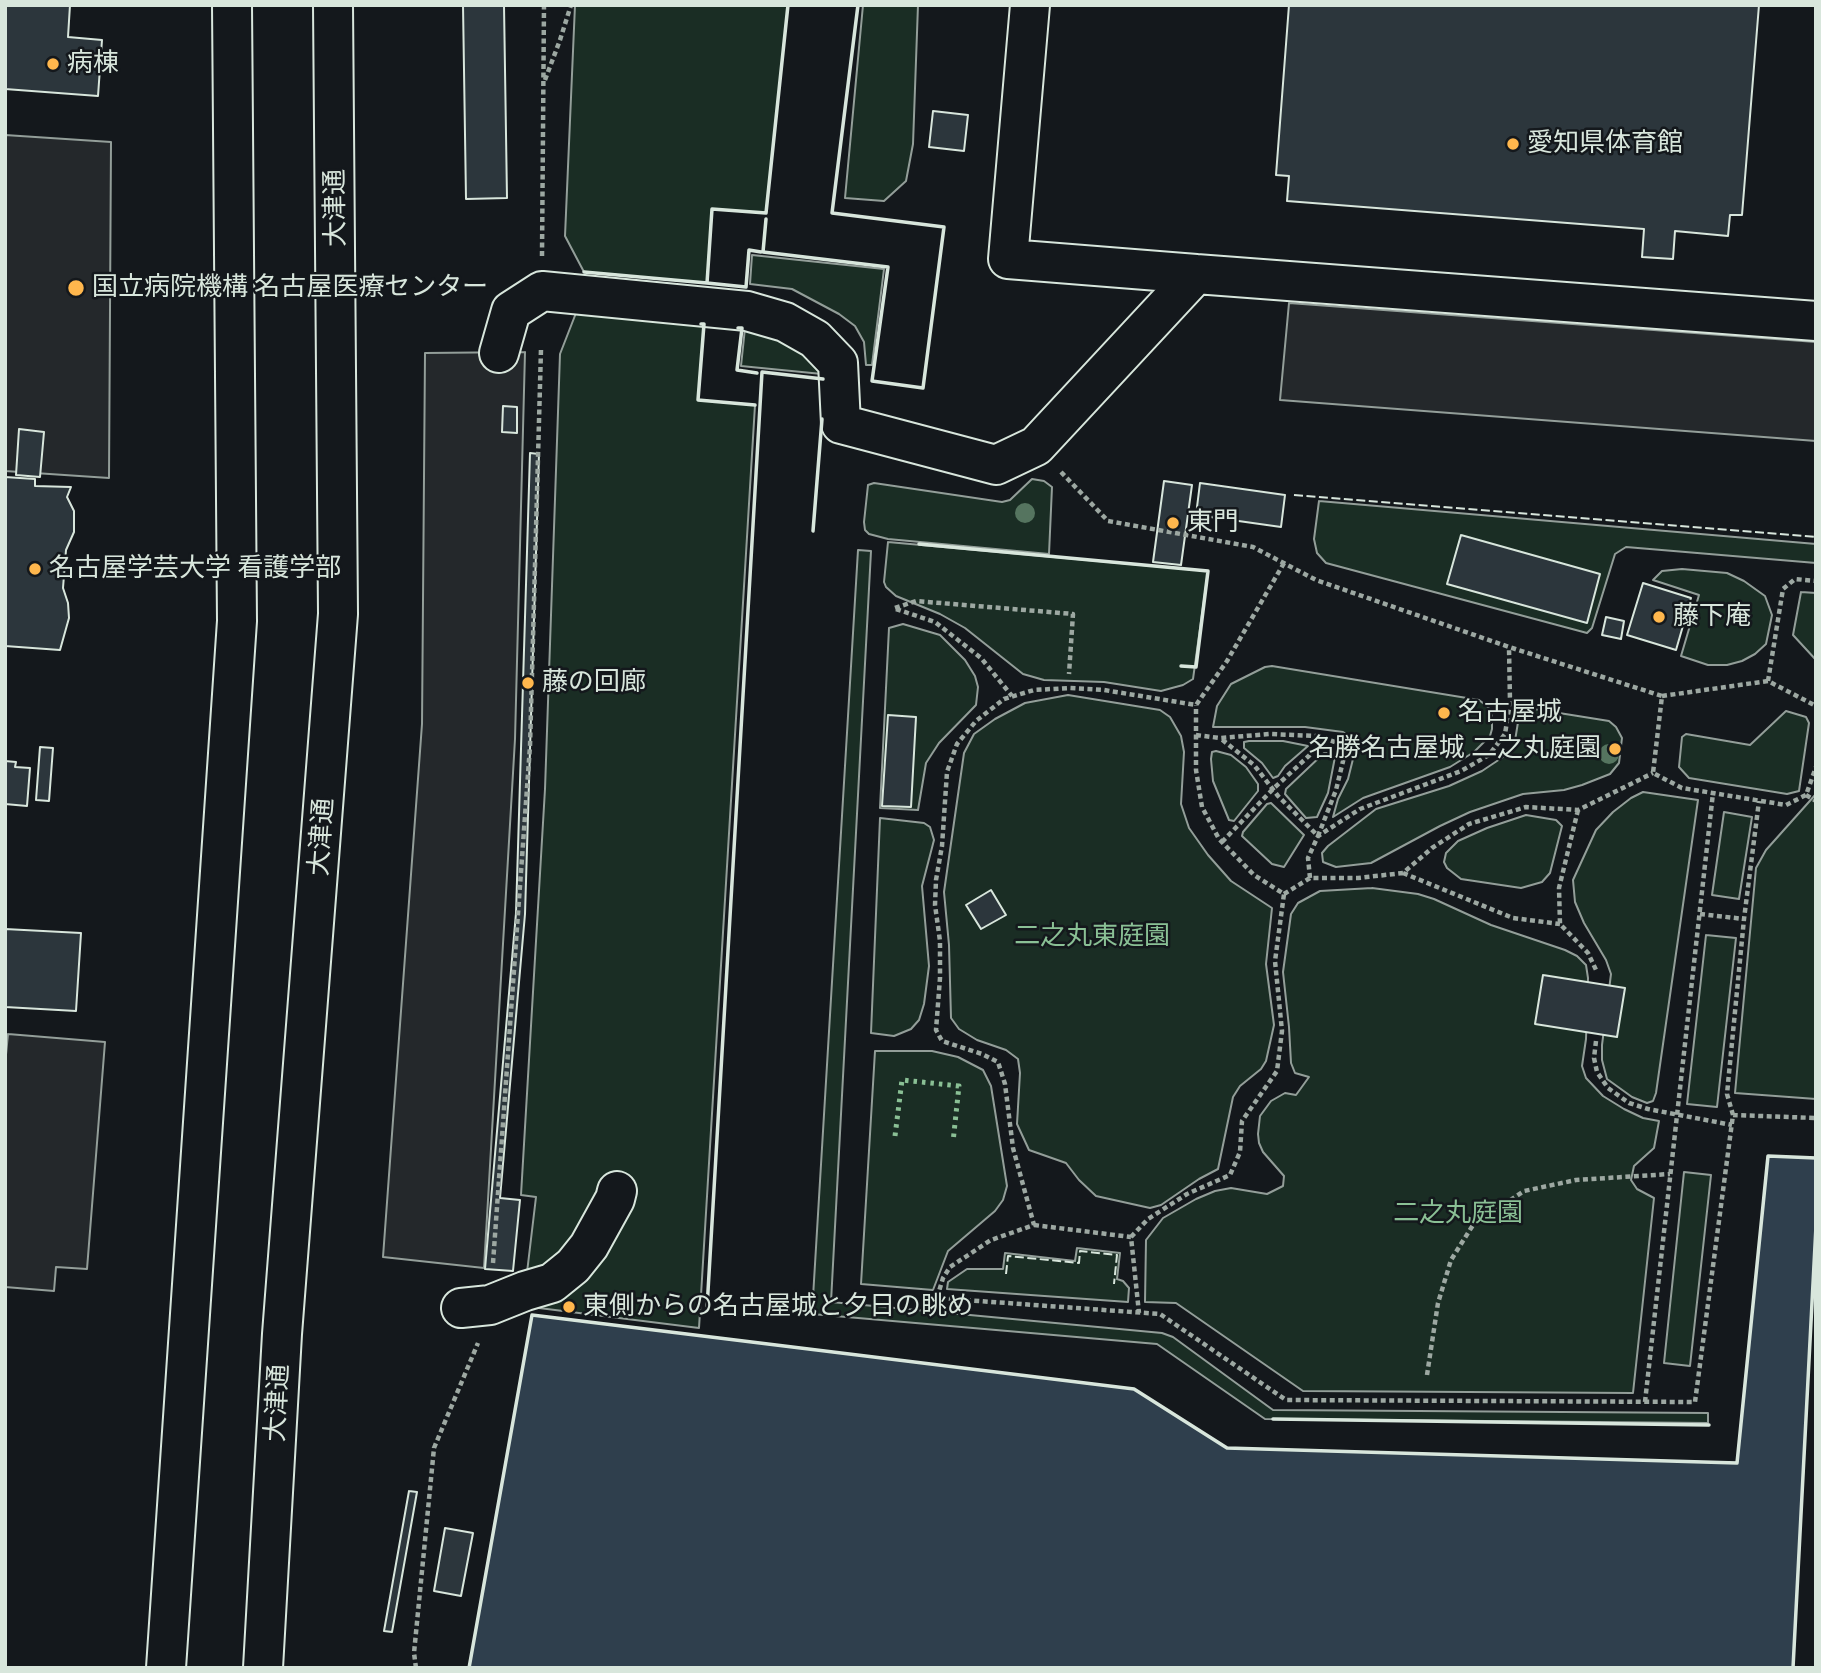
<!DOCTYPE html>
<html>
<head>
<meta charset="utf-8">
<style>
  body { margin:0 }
  #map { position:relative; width:1821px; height:1673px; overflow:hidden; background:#14181c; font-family:Karla,sans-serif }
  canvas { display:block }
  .frame { position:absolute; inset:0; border:7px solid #d8e6dc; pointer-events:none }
</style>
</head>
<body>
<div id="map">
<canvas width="1821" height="1673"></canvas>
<div class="frame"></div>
</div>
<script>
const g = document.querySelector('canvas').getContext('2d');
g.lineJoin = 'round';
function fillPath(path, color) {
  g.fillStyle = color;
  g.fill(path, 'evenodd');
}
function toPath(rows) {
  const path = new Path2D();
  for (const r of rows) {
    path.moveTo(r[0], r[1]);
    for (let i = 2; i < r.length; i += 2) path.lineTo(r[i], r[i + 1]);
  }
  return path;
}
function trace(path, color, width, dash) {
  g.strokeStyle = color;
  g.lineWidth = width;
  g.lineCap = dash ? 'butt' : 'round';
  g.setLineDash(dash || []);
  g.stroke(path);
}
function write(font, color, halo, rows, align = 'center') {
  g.font = font + ' Karla,"Noto Sans JP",sans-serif';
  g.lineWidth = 5;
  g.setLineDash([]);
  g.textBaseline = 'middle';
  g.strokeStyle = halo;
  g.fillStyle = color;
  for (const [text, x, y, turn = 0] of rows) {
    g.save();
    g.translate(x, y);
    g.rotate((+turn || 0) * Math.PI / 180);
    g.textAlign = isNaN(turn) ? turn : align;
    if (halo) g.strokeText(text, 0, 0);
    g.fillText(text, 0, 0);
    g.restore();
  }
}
const green = toPath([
  [575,5,788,5,766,213,712,209,707,283,584,272,565,236,575,5],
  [863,5,918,5,913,144,906,181,884,201,845,198,863,5],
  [752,255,884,269,872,365,866,365,864,342,855,326,839,314,792,289,750,284,752,255],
  [576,313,704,324,698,400,755,405,699,1328,523,1306,536,1197,521,1195,545,789,560,354,576,313],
  [745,328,779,338,815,361,822,374,741,366,745,328],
  [1032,479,1044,481,1052,487,1049,554,888,539,869,534,865,530,864,522,868,485,874,483,1002,502,1010,500,1032,479],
  [1319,501,1816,544,1816,563,1626,547,1615,554,1592,628,1587,633,1326,563,1317,553,1314,539,1319,501],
  [888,542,1208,571,1193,679,1183,685,1161,691,1104,682,1044,680,1023,674,965,628,940,614,896,596,886,587,884,582,888,542],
  [858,550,871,551,831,1302,1162,1333,1173,1337,1273,1410,1708,1413,1708,1423,1265,1419,1157,1344,812,1314,858,550],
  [1682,569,1727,573,1744,581,1765,596,1772,615,1766,644,1755,654,1742,661,1727,665,1708,665,1681,656,1699,595,1653,580,1662,571,1682,569],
  [1801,592,1816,593,1816,660,1793,635,1801,592],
  [903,624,940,635,965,660,975,676,978,687,976,705,939,743,926,763,918,810,880,808,889,628,903,624],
  [1272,666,1479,700,1488,707,1492,714,1492,729,1490,736,1474,752,1450,767,1363,798,1333,817,1338,799,1348,779,1355,751,1355,742,1349,736,1343,732,1305,727,1213,727,1217,706,1231,684,1265,667,1272,666],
  [1068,695,1160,710,1170,717,1181,736,1184,752,1181,804,1189,828,1208,855,1231,881,1272,908,1266,964,1274,1025,1266,1061,1261,1069,1240,1086,1233,1097,1218,1169,1199,1179,1161,1205,1150,1208,1096,1196,1079,1180,1066,1163,1029,1150,1017,1124,1020,1073,1018,1059,1006,1050,977,1040,959,1029,951,1018,949,945,944,892,964,753,974,734,995,719,1025,703,1068,695],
  [1528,708,1609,721,1616,727,1622,738,1619,763,1610,774,1582,785,1564,790,1523,794,1470,812,1440,826,1371,863,1336,867,1323,862,1322,853,1328,846,1376,809,1449,786,1482,771,1503,757,1514,747,1519,716,1522,710,1528,708],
  [1786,711,1806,717,1809,723,1799,791,1787,794,1689,778,1679,767,1682,737,1686,734,1750,745,1786,711],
  [1249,741,1283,741,1308,746,1285,766,1278,776,1273,778,1262,763,1244,748,1244,742,1249,741],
  [1216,751,1231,755,1246,767,1258,784,1258,791,1234,821,1229,820,1213,781,1211,759,1212,752,1216,751],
  [1324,753,1331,753,1335,757,1328,793,1317,817,1306,818,1285,794,1286,789,1324,753],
  [1643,792,1698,800,1656,1093,1653,1101,1647,1103,1632,1097,1607,1079,1602,1060,1602,1045,1611,974,1606,960,1584,923,1575,902,1573,880,1596,830,1613,812,1631,798,1643,792],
  [1816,794,1816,1099,1735,1093,1756,868,1766,850,1816,794],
  [1271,803,1304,835,1284,867,1272,864,1242,836,1243,832,1267,804,1271,803],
  [1724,812,1752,817,1739,899,1712,895,1724,812],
  [1526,815,1556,820,1562,826,1550,873,1542,882,1521,888,1461,879,1447,868,1444,862,1446,853,1458,841,1487,828,1526,815],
  [880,818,924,823,930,827,934,840,922,886,929,966,924,1004,919,1020,911,1029,894,1036,871,1033,880,818],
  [1372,888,1418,894,1434,899,1491,925,1565,950,1577,956,1586,965,1588,978,1586,1039,1582,1066,1586,1078,1603,1096,1624,1109,1643,1118,1659,1121,1654,1148,1634,1166,1631,1180,1637,1189,1654,1198,1633,1393,1303,1391,1176,1303,1145,1302,1146,1240,1163,1218,1196,1199,1215,1191,1231,1188,1267,1194,1283,1186,1284,1176,1263,1152,1259,1143,1258,1134,1260,1116,1271,1101,1285,1093,1296,1095,1309,1077,1295,1073,1291,1063,1289,1027,1283,972,1291,914,1298,903,1320,891,1372,888],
  [1706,935,1736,938,1717,1107,1687,1104,1706,935],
  [875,1051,932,1051,958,1057,983,1070,991,1086,1007,1186,1003,1200,995,1211,948,1251,933,1290,861,1284,875,1051],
  [1684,1172,1711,1175,1690,1366,1664,1363,1684,1172],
  [1077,1248,1120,1253,1117,1279,1123,1281,1129,1288,1128,1302,947,1289,948,1282,967,1269,1003,1269,1005,1253,1075,1261,1077,1248]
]);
fillPath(green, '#1a2d24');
trace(green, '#939e99', 2);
const parking = toPath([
  [5,135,111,142,109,478,5,471,5,135],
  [1289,303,1816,342,1816,441,1280,400,1289,303],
  [525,352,515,739,484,1268,383,1257,422,724,425,353,525,352],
  [8,1034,105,1042,87,1269,56,1267,54,1291,5,1287,5,1065,8,1034]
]);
fillPath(parking, '#24282b');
trace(parking, '#939e99', 2);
const water = toPath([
  [1768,1156,1816,1158,1816,1226,1793,1668,469,1668,532,1315,1134,1389,1227,1448,1737,1463,1768,1156]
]);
fillPath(water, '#2f3f4d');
trace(water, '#939e99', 2);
const building = toPath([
  [5,5,70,5,68,37,102,40,98,96,5,89,5,5],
  [463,5,504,5,507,198,466,199,463,5],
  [1289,5,1759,5,1742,215,1730,215,1728,236,1675,231,1673,259,1642,257,1644,229,1287,201,1289,176,1276,175,1289,5],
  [933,111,968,115,964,151,929,147,933,111],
  [503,406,517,407,517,433,502,432,503,406],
  [19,429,44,432,40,477,16,475,19,429],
  [530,453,539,454,525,914,500,1198,520,1200,513,1271,485,1269,516,913,530,453],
  [5,477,35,479,35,486,71,487,67,497,74,511,74,532,66,550,63,588,68,603,69,618,60,650,5,646,5,477],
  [1164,481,1192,485,1181,565,1153,562,1164,481],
  [1200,483,1285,495,1281,527,1196,515,1200,483],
  [1461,535,1600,574,1587,623,1447,584,1461,535],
  [1643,583,1691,598,1676,650,1627,635,1643,583],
  [1606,617,1624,621,1621,639,1602,635,1606,617],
  [888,715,916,717,911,807,882,806,888,715],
  [40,747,53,748,49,801,36,800,40,747],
  [5,761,16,762,15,767,30,768,27,806,5,804,5,761],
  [991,890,1006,915,981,929,966,905,991,890],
  [5,929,81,933,76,1011,5,1007,5,929],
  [1543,975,1625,988,1617,1037,1535,1024,1543,975],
  [409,1491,417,1492,392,1632,384,1631,409,1491],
  [445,1528,473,1533,461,1596,434,1591,445,1528]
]);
fillPath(building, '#2c363c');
trace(building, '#d8e6dc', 2);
const minor = toPath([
  [1030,5,1008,259,1196,274],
  [499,353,511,311,542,291,747,311,785,322,815,339,838,363,841,424,996,465,1036,446,1196,274,1816,321],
  [461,1308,490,1305,525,1291,552,1283,573,1266,589,1246,615,1199,617,1191],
  [166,1668,237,621,232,5],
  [263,1668,282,1334,338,614,333,5]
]);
trace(minor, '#d8e6dc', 42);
trace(toPath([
  [545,80,560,40,571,5],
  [542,256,544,5],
  [1061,472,1108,521,1253,547,1316,580,1509,647,1662,696,1653,773,1682,788,1786,805,1806,795,1816,767],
  [1284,563,1227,661,1196,705,1104,690,1070,688,1034,690,1004,699,976,721,957,744,947,772,942,846,936,880,935,905,940,941,940,978,936,1030,942,1041,982,1054,998,1062,1005,1084,1013,1148,1034,1225,991,1240,950,1267,943,1278,937,1298,1160,1314,1286,1400,1695,1402,1733,1115,1816,1118],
  [895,608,916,601,1073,614,1069,674],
  [896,609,935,622,981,658,1012,696],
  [1768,681,1783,589,1795,579,1816,581],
  [1662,696,1768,681,1816,706],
  [1196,735,1220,738,1270,734,1316,736,1335,742,1345,753,1336,790,1318,836,1278,796,1254,765,1220,738],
  [1806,795,1816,801],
  [1578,810,1559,888,1560,924,1588,953,1597,972],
  [1222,842,1273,789,1326,740],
  [1403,873,1513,918,1560,924],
  [1310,878,1308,858,1318,836,1360,809,1461,771,1489,755,1505,734,1510,702,1509,647],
  [1284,894,1310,878,1358,878,1403,873,1432,848,1469,824,1526,807,1578,810,1653,773],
  [1700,914,1744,919],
  [1596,1041,1594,1058,1597,1072,1608,1088,1629,1103,1648,1109,1732,1125],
  [1733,1115,1727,1094,1744,919,1759,801],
  [1034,1225,1131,1237,1139,1313],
  [1131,1237,1148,1219,1187,1194,1230,1175,1240,1152,1242,1121,1277,1071,1282,1031,1275,961,1284,894,1254,875,1219,839,1202,807,1196,770,1196,705],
  [493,1263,530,746,541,349],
  [1427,1375,1438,1303,1451,1260,1473,1225,1524,1191,1576,1180,1670,1174],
  [1645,1402,1713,793],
  [416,1668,414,1653,434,1448,478,1343]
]), '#9da8a2', 4.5, [5, 3.5]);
trace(minor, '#14181c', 38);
trace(toPath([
  [895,1136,902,1080,959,1086,953,1142]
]), '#8ac095', 5, [3.5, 5]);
trace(toPath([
  [1294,495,1816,537],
  [1006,1274,1008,1256,1079,1263,1080,1251,1117,1255,1114,1284]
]), '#d8e6dc', 2, [9, 3.5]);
trace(toPath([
  [766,219,763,252,888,267,872,381,923,388,944,227,832,213,858,5],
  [584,272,707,283,712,209,766,213,788,5],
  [707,283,746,287,749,250,761,252],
  [701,324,704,324,698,400,755,405],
  [738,328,742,328,737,370,757,373],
  [813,531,822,419],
  [919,544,1208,571,1196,667,1181,666],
  [707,1308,762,372,823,379],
  [1273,1419,1709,1425],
  [469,1668,532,1315,1134,1389,1227,1448,1737,1463,1768,1156,1816,1158],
  [1793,1668,1816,1226]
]), '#d8e6dc', 3.5);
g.fillStyle = '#55745f';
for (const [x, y] of [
  [1025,513],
  [1609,754]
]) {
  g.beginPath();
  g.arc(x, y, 10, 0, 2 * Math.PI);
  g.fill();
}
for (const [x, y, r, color] of [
  [53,64,7,"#ffb74d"],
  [1513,144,7,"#ffb74d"],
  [76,288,9,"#ffb74d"],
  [1173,523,7,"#ffb74d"],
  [35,569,7,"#ffb74d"],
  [1659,617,7,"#ffb74d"],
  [528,683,7,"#ffb74d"],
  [1444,713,7,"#ffb74d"],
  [1615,749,7,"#ffb74d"],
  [569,1307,7,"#ffb74d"]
]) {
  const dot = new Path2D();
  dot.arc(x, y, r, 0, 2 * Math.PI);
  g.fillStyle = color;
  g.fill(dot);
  trace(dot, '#14181c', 2.5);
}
write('26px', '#d8e6dc', '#14181c', [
  ["病棟",67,64],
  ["愛知県体育館",1527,144],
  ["国立病院機構 名古屋医療センター",92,288],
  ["東門",1187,523],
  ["名古屋学芸大学 看護学部",49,569],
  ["藤下庵",1673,617],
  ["藤の回廊",542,683],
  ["名古屋城",1458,713],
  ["名勝名古屋城 二之丸庭園",1601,749,"right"],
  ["東側からの名古屋城と夕日の眺め",583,1307]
], 'left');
write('26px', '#d8e6dc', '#14181c', [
  ["大津通",336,208,-91],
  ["大津通",322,837,-86],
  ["大津通",278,1403,-87]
]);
write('26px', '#8ac095', '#14181c', [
  ["二之丸東庭園",1092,937],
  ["二之丸庭園",1458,1214]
]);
</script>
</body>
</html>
